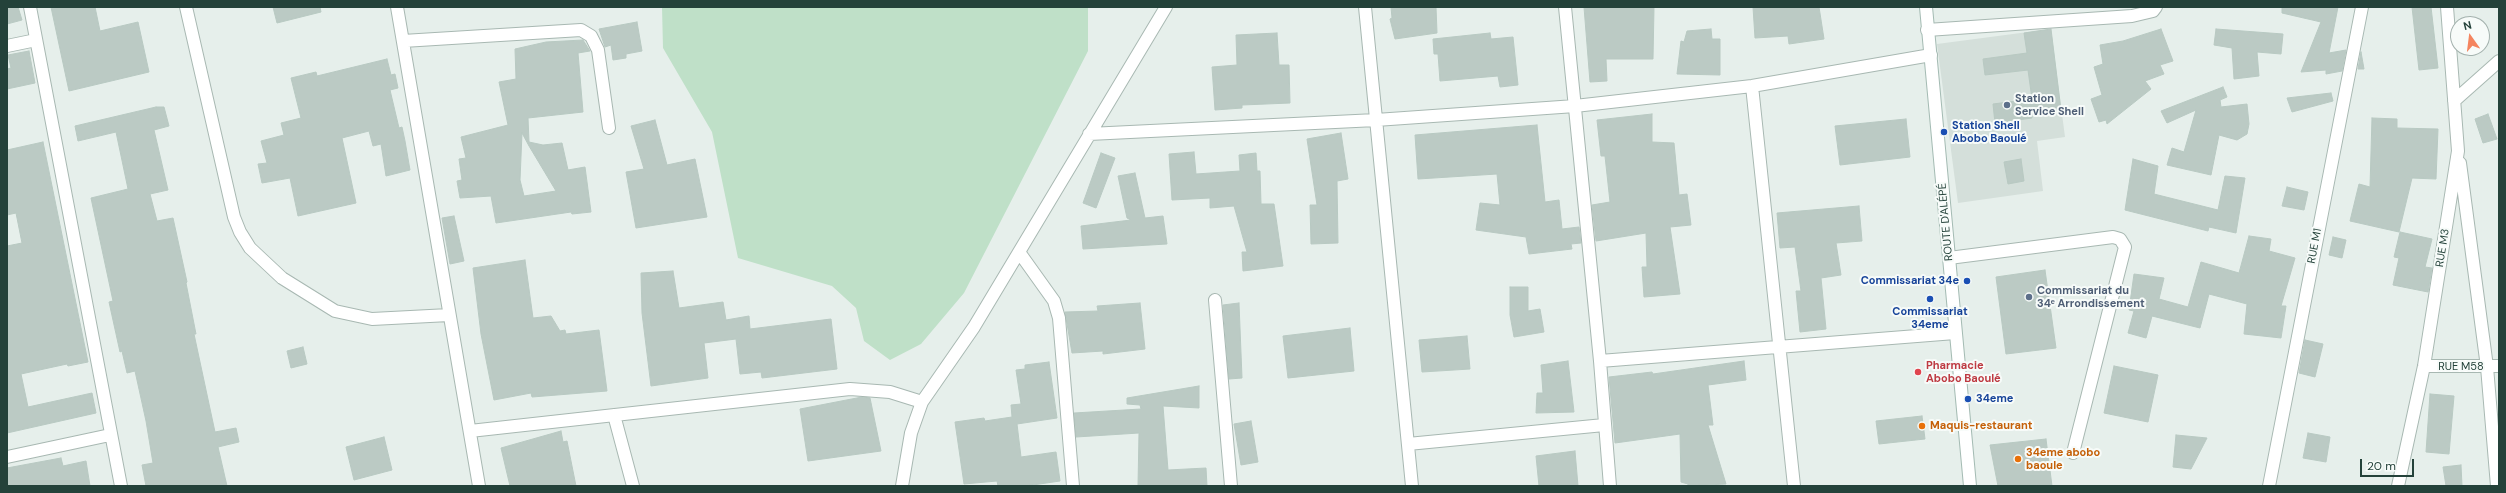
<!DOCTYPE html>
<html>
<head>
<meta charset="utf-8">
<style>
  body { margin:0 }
  #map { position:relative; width:2506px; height:493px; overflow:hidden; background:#e6efeb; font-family:"DM Sans",sans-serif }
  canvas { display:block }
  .frame { position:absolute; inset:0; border:8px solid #24423a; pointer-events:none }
  .north { position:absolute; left:2450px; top:16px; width:40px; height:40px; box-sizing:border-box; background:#f7fbf9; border:1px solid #a3b1ad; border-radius:50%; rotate:346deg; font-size:11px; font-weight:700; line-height:16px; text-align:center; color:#24423a }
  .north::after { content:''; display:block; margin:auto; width:14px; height:18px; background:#f4845f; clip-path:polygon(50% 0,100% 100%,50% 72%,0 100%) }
  .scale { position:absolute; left:2360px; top:459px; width:54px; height:18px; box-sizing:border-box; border:2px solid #24423a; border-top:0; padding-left:5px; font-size:12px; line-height:14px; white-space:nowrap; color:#24423a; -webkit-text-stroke:3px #f7fbf9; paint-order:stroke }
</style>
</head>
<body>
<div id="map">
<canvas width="2506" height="493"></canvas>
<div class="frame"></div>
<div class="north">N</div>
<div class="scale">20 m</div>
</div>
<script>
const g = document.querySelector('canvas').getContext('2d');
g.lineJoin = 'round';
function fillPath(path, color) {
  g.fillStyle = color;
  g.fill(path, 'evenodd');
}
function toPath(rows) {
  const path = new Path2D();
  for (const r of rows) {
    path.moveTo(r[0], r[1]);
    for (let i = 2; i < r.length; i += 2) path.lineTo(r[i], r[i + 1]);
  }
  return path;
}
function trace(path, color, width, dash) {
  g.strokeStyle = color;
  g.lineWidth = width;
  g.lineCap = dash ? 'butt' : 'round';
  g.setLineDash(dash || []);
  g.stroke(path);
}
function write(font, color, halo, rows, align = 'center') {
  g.font = font + ' "DM Sans",sans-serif';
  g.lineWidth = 4;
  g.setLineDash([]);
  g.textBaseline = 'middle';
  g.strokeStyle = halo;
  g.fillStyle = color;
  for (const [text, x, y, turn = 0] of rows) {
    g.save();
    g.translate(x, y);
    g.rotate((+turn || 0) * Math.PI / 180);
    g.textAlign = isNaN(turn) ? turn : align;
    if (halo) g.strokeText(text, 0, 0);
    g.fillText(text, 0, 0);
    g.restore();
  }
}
fillPath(toPath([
  [2051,29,2065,137,2037,141,2043,191,1958,203,1937,44]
]), '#d4dfda');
fillPath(toPath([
  [662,7,1088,7,1088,51,964,293,921,344,890,360,864,341,856,308,832,286,738,258,712,132,663,48]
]), '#bfe0c8');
const building = toPath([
  [7,7,18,7,22,20,7,24,7,7],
  [51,7,95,7,100,31,138,22,149,72,69,91,51,7],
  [273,7,320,7,321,12,277,23,273,7],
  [1391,7,1436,7,1437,33,1395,39,1390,19,1392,18,1391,7],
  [1584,7,1654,7,1653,59,1606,59,1607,81,1590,82,1584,7],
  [1753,7,1819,7,1824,39,1789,44,1788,36,1755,38,1753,7],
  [2282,7,2338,7,2329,53,2346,50,2342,71,2326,74,2326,70,2301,72,2321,22,2282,13,2282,7],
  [2412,7,2431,7,2438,68,2419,70,2412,7],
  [637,22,642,51,626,54,626,58,613,60,611,45,605,47,599,29,637,22],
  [1711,29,1712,39,1720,39,1720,75,1677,74,1681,41,1684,42,1687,31,1711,29],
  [2051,29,2061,110,2032,114,2032,118,1995,123,1993,104,2032,99,2028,70,1985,75,1983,59,2027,53,2024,33,2051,29],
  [2161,29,2173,61,2160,65,2164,74,2145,81,2151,89,2107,124,2106,120,2099,122,2091,99,2102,95,2094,67,2103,64,2100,45,2123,41,2161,29],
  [2216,29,2283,34,2281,54,2257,52,2259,76,2234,79,2232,48,2214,45,2216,29],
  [1277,33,1279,65,1289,65,1290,103,1242,105,1242,108,1215,110,1212,67,1237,65,1236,35,1277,33],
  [1490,33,1491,39,1513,37,1518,85,1500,87,1498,76,1440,81,1438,54,1434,54,1433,39,1490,33],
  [583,40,590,51,578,53,583,112,528,118,529,142,543,145,562,143,568,170,585,167,591,212,572,214,571,212,496,223,491,196,460,198,457,181,462,180,459,159,466,158,461,137,508,125,499,82,516,79,515,49,546,42,583,40],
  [522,133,529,146,556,191,524,196,520,180,522,133],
  [29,51,35,83,7,89,7,69,11,68,8,55,29,51],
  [2361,52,2364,69,2358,69,2361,52],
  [387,59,391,75,395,74,398,88,390,90,399,128,402,127,405,141,410,170,386,176,381,144,373,146,369,131,342,138,356,203,298,216,290,178,262,183,258,164,267,163,261,141,284,135,281,123,301,118,291,78,316,72,317,76,387,59],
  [2223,87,2227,97,2220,100,2221,107,2247,104,2249,124,2247,134,2237,140,2219,135,2211,175,2167,165,2172,148,2184,152,2196,110,2167,123,2161,111,2223,87],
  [2331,93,2333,101,2292,112,2287,98,2331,93],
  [156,107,164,107,169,126,154,130,168,190,150,194,157,221,173,218,187,282,186,283,196,334,194,334,215,432,236,428,239,442,218,447,227,486,146,486,142,465,153,463,146,421,135,371,127,373,122,351,120,352,109,302,113,301,91,198,128,189,116,132,78,141,75,126,156,107],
  [1652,114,1652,142,1674,143,1679,195,1687,194,1691,225,1670,227,1680,294,1644,297,1642,267,1647,267,1646,233,1596,241,1592,205,1610,202,1605,156,1601,156,1597,120,1652,114],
  [2488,114,2497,139,2483,143,2475,119,2488,114],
  [2372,118,2397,119,2397,128,2438,129,2436,179,2412,178,2399,232,2350,221,2359,184,2370,187,2372,118],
  [1906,119,1910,157,1840,165,1835,126,1906,119],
  [655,120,667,165,695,159,707,217,636,228,626,172,644,169,631,126,655,120],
  [1537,125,1545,202,1559,200,1562,229,1579,227,1581,243,1571,244,1572,249,1529,254,1526,237,1476,230,1480,203,1500,205,1497,174,1418,179,1415,135,1537,125],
  [1341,133,1348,179,1337,181,1338,243,1311,244,1310,205,1317,205,1307,139,1341,133],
  [43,142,88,362,68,366,67,364,21,374,28,407,92,393,96,413,7,433,7,246,22,243,16,213,7,215,7,150,43,142],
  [1194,152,1196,174,1240,171,1239,155,1256,153,1257,171,1260,171,1261,204,1274,204,1283,266,1243,271,1242,252,1247,252,1234,206,1210,208,1210,198,1172,200,1169,154,1194,152],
  [1101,153,1115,158,1096,208,1083,203,1101,153],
  [2021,159,2024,181,2008,184,2004,162,2021,159],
  [2133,159,2158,166,2154,194,2218,210,2225,176,2245,178,2236,233,2209,227,2208,231,2125,210,2133,159],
  [1135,173,1145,218,1163,216,1167,244,1083,249,1081,226,1131,220,1127,218,1118,176,1135,173],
  [2287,187,2308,192,2304,210,2282,206,2287,187],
  [1859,206,1862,241,1836,243,1841,275,1821,278,1826,329,1800,332,1796,291,1801,291,1795,247,1780,248,1777,213,1859,206],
  [454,216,464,261,450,264,442,218,454,216],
  [2400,232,2432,239,2425,267,2432,268,2428,292,2393,285,2399,258,2394,257,2400,232],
  [2249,236,2271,239,2269,251,2295,258,2281,306,2286,306,2281,338,2244,334,2247,304,2209,294,2200,328,2152,316,2146,338,2128,333,2134,311,2129,310,2134,274,2164,278,2159,299,2188,307,2201,262,2239,273,2249,236],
  [2333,237,2346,240,2342,258,2329,255,2333,237],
  [525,260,533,318,551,316,560,331,565,330,566,334,599,330,607,391,532,397,531,393,494,400,481,334,473,268,525,260],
  [2045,270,2056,348,2006,354,1996,277,2045,270],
  [673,271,679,308,723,302,726,320,749,316,750,329,831,319,837,369,762,378,761,372,740,374,736,339,704,343,708,378,651,386,642,313,641,273,673,271],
  [1510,287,1528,287,1528,311,1540,309,1544,332,1514,337,1510,315,1510,287],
  [1140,303,1145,349,1103,354,1103,351,1072,353,1065,312,1098,311,1097,306,1140,303],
  [1239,303,1242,378,1229,379,1223,305,1239,303],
  [1350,328,1354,371,1288,378,1283,336,1350,328],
  [1467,336,1470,369,1422,372,1419,340,1467,336],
  [2305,340,2323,344,2315,377,2299,373,2305,340],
  [303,347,307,364,291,368,287,351,303,347],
  [1568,361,1574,412,1536,413,1537,393,1543,393,1541,365,1568,361],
  [1744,361,1746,380,1708,385,1713,425,1708,425,1726,484,1688,486,1688,484,1681,482,1680,434,1615,443,1609,377,1652,372,1653,374,1744,361],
  [1049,362,1057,418,1017,424,1021,457,1056,452,1060,481,1026,486,998,486,997,481,964,484,955,422,984,418,985,421,1012,417,1011,405,1021,404,1016,370,1025,369,1025,365,1049,362],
  [2114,366,2158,375,2148,422,2104,413,2114,366],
  [1199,386,1199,408,1163,406,1168,470,1206,468,1207,486,1138,486,1139,433,1076,437,1074,413,1141,409,1140,405,1127,404,1127,398,1199,386],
  [2430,394,2454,396,2449,454,2426,452,2430,394],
  [862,397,870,398,881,451,808,461,800,409,862,397],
  [1922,416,1925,439,1879,444,1876,421,1922,416],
  [1251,421,1258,462,1241,465,1234,424,1251,421],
  [561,431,563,442,567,441,576,486,510,486,501,448,561,431],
  [2308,433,2330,437,2326,462,2303,458,2308,433],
  [2176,435,2207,438,2191,469,2173,467,2176,435],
  [384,437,392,470,354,480,346,447,384,437],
  [2046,439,2052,486,1998,486,1990,445,2046,439],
  [1575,451,1578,486,1539,486,1536,456,1575,451],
  [61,458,63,466,86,461,90,486,7,486,7,468,61,458],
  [2461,465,2462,486,2446,486,2443,467,2461,465]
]);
fillPath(building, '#bbcac4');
trace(building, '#b8c9c2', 1);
const minor = toPath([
  [30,7,121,486],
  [186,7,234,217,240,232,250,248,282,278,335,311,372,319,449,315],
  [397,7,479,486],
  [1365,7,1412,486],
  [1565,7,1600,361,1610,486],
  [1927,30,2132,16,2153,11,2156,7],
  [403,41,581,30,591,36,598,50,609,128],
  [7,46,36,40],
  [1752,86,1794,486],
  [2454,101,2499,61],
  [1089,134,1376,120,1575,106,1752,86,1931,55],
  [2460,163,2487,367,2497,486],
  [1019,252,1054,301,1059,318,1073,486],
  [1949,258,2113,237,2120,239,2125,247,2073,453],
  [1215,300,1231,486],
  [1600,361,1955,333],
  [2424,366,2499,366],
  [614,415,633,486],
  [470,431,850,389,890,392,922,402],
  [1408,444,1604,425],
  [7,457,110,435],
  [902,486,911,433,922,402,974,327,1166,7],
  [2269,486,2362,7],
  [2398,486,2424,366,2458,151,2447,7]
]);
const secondary = toPath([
  [1926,7,1970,486]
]);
trace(minor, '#a8b8b2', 14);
trace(secondary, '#a4bbb3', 14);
trace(minor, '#fff', 12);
trace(secondary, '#fff', 12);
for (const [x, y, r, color] of [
  [2007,105,4,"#5c6f8a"],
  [1944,132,4,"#1a4fb4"],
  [1967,281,4,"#1a4fb4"],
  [2029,297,4,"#5c6f8a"],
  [1930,299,4,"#1a4fb4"],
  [1918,372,4,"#e0444e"],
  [1968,399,4,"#1a4fb4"],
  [1922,426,4,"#e8710a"],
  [2018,459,4,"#e8710a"]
]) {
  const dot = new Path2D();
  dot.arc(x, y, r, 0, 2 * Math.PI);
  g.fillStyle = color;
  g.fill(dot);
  trace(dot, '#f7fbf9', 1.5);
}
write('bold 11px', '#4e5e75', '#f7fbf9', [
  ["Station",2015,99],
  ["Service Shell",2015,112],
  ["Commissariat du",2037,291],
  ["34ᵉ Arrondissement",2037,304]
], 'left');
write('bold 11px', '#164399', '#f7fbf9', [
  ["Station Shell",1952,126],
  ["Abobo Baoulé",1952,139],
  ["Commissariat 34e",1959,281,"right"],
  ["Commissariat",1930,312,"center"],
  ["34eme",1930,325,"center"],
  ["34eme",1976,399]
], 'left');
write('11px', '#24423a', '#f7fbf9', [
  ["ROUTE D'ALÉPÉ",1946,222,-95],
  ["RUE M1",2315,246,-79],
  ["RUE M3",2443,248,-81],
  ["RUE M58",2461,367]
]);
write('bold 11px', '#be3a42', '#f7fbf9', [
  ["Pharmacie",1926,366],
  ["Abobo Baoulé",1926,379]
], 'left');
write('bold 11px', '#c56008', '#f7fbf9', [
  ["Maquis-restaurant",1930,426],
  ["34eme abobo",2026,453],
  ["baoule",2026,466]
], 'left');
</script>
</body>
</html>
